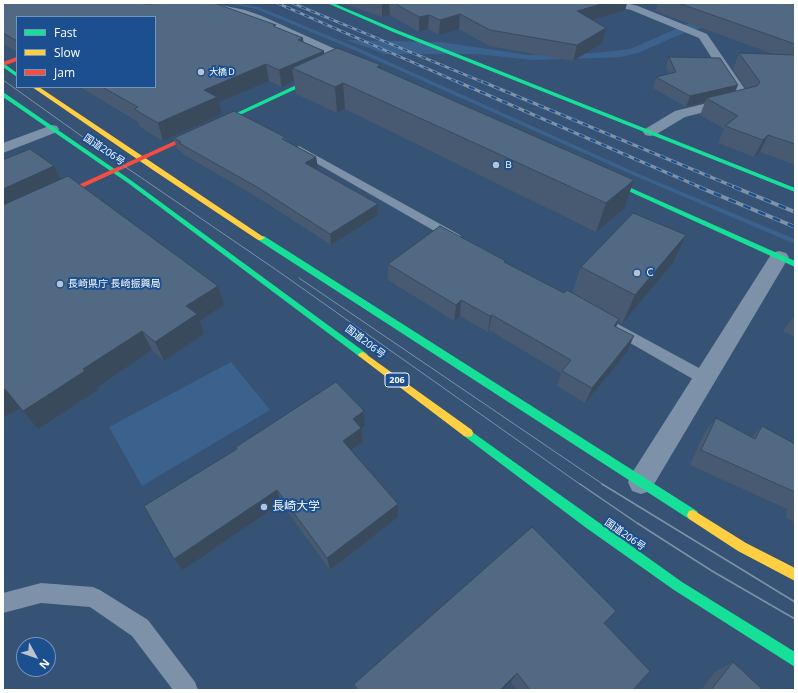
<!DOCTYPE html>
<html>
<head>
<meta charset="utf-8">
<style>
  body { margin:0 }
  #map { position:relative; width:798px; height:693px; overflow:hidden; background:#365274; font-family:"Open Sans",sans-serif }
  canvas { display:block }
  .frame { position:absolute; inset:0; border:4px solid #fff; pointer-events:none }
  .legend { position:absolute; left:16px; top:16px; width:140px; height:72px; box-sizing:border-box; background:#1b4f8f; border:1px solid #7695bc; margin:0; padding:5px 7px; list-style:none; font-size:12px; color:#fff }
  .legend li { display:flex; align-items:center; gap:8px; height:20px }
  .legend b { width:20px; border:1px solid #7695bc }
  .north { position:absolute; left:16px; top:637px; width:40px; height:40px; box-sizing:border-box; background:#1b4f8f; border:1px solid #7695bc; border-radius:50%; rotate:130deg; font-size:11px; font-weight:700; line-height:16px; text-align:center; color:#fff }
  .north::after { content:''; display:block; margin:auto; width:14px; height:18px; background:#b9c2ce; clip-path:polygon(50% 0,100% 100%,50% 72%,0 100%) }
</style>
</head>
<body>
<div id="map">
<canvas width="798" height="693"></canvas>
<div class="frame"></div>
<ul class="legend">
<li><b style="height:5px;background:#16e098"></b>Fast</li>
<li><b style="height:5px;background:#ffcf43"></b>Slow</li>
<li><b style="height:5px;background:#f24e42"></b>Jam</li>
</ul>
<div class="north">N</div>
</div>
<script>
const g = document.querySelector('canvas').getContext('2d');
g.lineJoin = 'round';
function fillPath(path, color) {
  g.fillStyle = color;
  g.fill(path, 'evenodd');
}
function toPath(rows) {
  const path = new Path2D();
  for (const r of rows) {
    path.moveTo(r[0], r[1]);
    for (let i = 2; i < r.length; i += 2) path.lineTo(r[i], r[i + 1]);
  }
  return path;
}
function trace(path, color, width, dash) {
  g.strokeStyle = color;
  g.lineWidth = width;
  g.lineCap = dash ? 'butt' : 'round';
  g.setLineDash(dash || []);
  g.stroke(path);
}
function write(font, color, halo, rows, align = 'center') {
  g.font = font + ' "Open Sans","Noto Sans JP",sans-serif';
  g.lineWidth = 4;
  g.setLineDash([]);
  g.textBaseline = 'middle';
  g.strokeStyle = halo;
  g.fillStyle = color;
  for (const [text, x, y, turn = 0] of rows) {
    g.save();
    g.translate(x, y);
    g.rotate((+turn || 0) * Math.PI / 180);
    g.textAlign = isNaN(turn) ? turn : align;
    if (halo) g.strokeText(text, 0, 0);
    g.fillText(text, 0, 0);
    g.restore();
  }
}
fillPath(toPath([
  [706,19,718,22,677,36,638,53,621,57,600,58,532,60,476,54,385,54,346,40,441,42,529,55,595,53,630,49,687,24],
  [231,362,270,410,142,486,109,427]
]), '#3b618d');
fillPath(toPath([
  [225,3,235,3,259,7,358,48,639,174,795,239,795,244,635,176,354,50,256,9,225,3]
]), '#3b618d');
fillPath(toPath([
  [299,146,460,235,462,238,460,241,452,241,295,151,294,149,299,146],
  [616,323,710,374,712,378,710,382,704,384,698,382,611,332,609,328,611,324,616,323],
  [41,583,93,587,100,590,148,620,195,682,198,690,173,690,132,636,90,607,41,603,3,613,3,593,41,583]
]), '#7d92a8');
fillPath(toPath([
  [190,3,211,3,245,10,262,16,355,58,357,61,355,64,351,65,347,64,254,20,238,15,191,5,190,3],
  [607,3,626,3,638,6,707,34,751,98,749,101,685,117,655,135,650,136,645,135,643,132,645,129,675,111,736,96,699,38,631,10,608,5,607,3],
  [52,125,57,126,59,129,57,132,3,153,3,143,52,125],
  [779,251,786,253,789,257,650,491,641,494,632,491,628,482,632,473,772,253,779,251]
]), '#7d92a8');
fillPath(toPath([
  [327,3,333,3,397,30,795,188,795,192,393,32,327,3],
  [3,63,17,73,17,77,3,67,3,63],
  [322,73,325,75,324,76,188,139,183,138,322,73],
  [3,92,132,181,366,353,368,355,366,357,360,357,128,183,3,97,3,92],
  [604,176,795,261,795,267,602,179,602,177,604,176],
  [258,236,264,236,697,511,699,515,697,519,693,520,689,519,258,240,258,236],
  [468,429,682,582,795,652,795,667,674,590,585,527,464,436,463,433,464,430,468,429]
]), '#16e098');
fillPath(toPath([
  [32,87,39,87,265,238,261,240,258,240,153,170,32,87],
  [363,352,472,430,473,433,472,436,468,437,464,436,360,357,358,355,360,353,363,352],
  [693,510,746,543,795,568,795,581,738,551,689,519,687,515,689,511,693,510]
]), '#ffcf43');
fillPath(toPath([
  [17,57,17,61,3,66,3,62,17,57],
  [186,136,189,138,188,139,3,224,3,219,186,136]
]), '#f24e42');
trace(toPath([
  [3,80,108,155,275,269,581,485],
  [299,278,604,485]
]), '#7e92a7', 1);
trace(toPath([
  [580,484,637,523,712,571,795,619],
  [602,484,795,602]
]), '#7e92a7', 1.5);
const railFar2 = toPath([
  [277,3,460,83],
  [292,3,485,83]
]);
const railFar1 = toPath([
  [458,82,702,188],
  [483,82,737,188]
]);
const rail = toPath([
  [699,187,795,227],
  [734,187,795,212]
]);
trace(railFar2, '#7e92a7', 2.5);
trace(railFar1, '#7e92a7', 3);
trace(rail, '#7e92a7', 4);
trace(railFar2, '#1b4f8f', 1.5, [5]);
trace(railFar1, '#1b4f8f', 2, [6]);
trace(rail, '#1b4f8f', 2.5, [8]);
fillPath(toPath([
  [3,3,277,28,304,42,324,51,324,54,381,65,381,69,624,209,596,232,345,109,337,113,296,94,294,81,282,87,269,81,219,102,222,114,163,141,140,127,138,122,80,87,155,87,17,17,17,52,3,44],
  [342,3,627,3,625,10,592,20,602,43,573,61,489,46,459,29,439,35,428,29,419,32,390,15,382,17],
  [658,3,795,3,795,165,760,152,754,157,718,143,724,129,700,115,705,102,686,107,653,88,656,77,669,74,666,67,669,57,735,92,746,89,733,69,739,53,773,54,655,11],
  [285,137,286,141,316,157,318,168,316,169,378,215,331,245,260,199,183,154,182,152,177,149,174,138],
  [3,158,5,159,61,179,224,305,200,321,204,334,164,361,152,350,96,388,98,390,38,429,20,408,3,417],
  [506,261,505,263,564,293,572,293,581,267,672,264,622,324,619,321,616,327,627,352,585,403,557,386,561,373,489,330,488,332,460,316,454,321,388,280,388,264],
  [795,315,795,337,783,331],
  [364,411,365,426,361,428,363,442,351,451,398,517,330,570,281,503,183,570,174,559,236,449,236,447],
  [716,418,752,437,762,426,795,444,795,522,786,518,787,509,690,465,704,433],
  [605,623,633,690,517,690,511,682,503,690,355,690,354,684],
  [733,662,763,690,701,690,715,672]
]), '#475a72');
fillPath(toPath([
  [135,3,174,3,143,14],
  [382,3,389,3,390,15,382,17],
  [605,3,627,3,625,10,573,26,577,11],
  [460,14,459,29,439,35,440,20],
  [429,15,428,29,419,32,419,17],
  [606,28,602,43,573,61,577,45],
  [303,38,305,54,298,40],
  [324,51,325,67,292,68,294,81,282,87,279,70],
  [266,64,269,81,219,102,222,114,163,141,158,123,204,90],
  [381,65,381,91,377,67],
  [343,83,345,109,337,113,335,87],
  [738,85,734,95,706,98,705,102,686,107,690,96],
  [768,135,760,152,754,157,763,140],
  [316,157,318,168,307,174,305,163],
  [54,166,64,186,3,213,3,189],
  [634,180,624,209,596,232,606,203],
  [378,204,378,215,331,245,330,234],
  [686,235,672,264,622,324,635,295],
  [218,286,224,305,200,321,204,334,164,361,155,342,186,306],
  [461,300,460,316,454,321,456,305],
  [492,315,489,330,488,332,490,316],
  [619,319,613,335,614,326],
  [142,331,152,350,96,388,98,390,38,429,23,411,83,369],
  [634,336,627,352,585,403,592,388],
  [5,389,21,408,3,417,3,390],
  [364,411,365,426,361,428,363,442,344,455,343,441,353,419],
  [277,490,281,503,183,570,174,559],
  [398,504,398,517,330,570,327,558],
  [517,673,511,682,503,690,500,690]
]), '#394a5c');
const building = toPath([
  [3,3,137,3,151,4,155,3,214,3,276,25,273,26,303,38,298,40,324,51,279,70,266,64,204,90,217,97,158,123,134,109,138,107,102,87,155,87,155,17,17,17,17,41,3,33,3,3],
  [394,3,605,3,577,11,606,28,577,45,490,30,460,14,440,20,429,15,419,17,394,3],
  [678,3,795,3,795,44,678,3],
  [337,48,381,65,377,67,634,180,606,203,343,83,335,87,292,68,337,48],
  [739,53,795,55,795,144,768,135,763,140,725,126,738,116,706,98,757,86,760,82,739,53],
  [669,57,720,58,738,85,690,96,656,77,676,72,669,57],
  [234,111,279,134,285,137,282,139,316,157,305,163,378,204,330,234,257,187,179,143,181,142,174,138,234,111],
  [30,149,54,166,3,189,3,158,5,159,30,149],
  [68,176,218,286,186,306,197,314,155,342,142,331,83,369,85,371,23,411,5,389,3,390,3,205,68,176],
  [633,213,686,235,635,295,581,267,633,213],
  [440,226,506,261,504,262,564,293,567,290,619,319,614,326,634,336,592,388,562,371,571,360,492,315,490,316,461,300,456,305,388,264,440,226],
  [336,382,364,411,353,419,361,428,343,441,398,504,327,558,277,490,174,559,144,506,237,449,236,447,336,382],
  [716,418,755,439,762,426,795,444,795,492,701,450,716,418],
  [532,527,616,611,604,623,650,671,633,690,530,690,517,673,500,690,358,690,354,684,532,527],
  [733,662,763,690,711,690,733,662]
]);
fillPath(building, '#526984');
trace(building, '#394a5c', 1);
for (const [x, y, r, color] of [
  [201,72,4,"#b9c2ce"],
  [496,165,4,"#b9c2ce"],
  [637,273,4,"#b9c2ce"],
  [60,284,4,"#b9c2ce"],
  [264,507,4,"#b9c2ce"]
]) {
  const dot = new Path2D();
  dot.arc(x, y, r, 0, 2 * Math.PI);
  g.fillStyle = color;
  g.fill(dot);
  trace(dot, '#1b4f8f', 1.5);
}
write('9px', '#fff', '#1b4f8f', [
  ["大橋Ｄ",209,72],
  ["Ｂ",504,165]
], 'left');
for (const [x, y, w] of [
  [397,380,24]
]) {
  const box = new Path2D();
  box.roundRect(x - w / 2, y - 7, w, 14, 3);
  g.fillStyle = '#1b4f8f';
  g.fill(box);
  trace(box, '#fff', 1);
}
write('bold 9px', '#fff', null, [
  ["206",397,380]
]);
write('10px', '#fff', '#1b4f8f', [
  ["国道206号",104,150,34],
  ["国道206号",365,342,37],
  ["国道206号",625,535,35]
]);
write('10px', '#fff', '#1b4f8f', [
  ["Ｃ",645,273],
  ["長崎県庁 長崎振興局",68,284]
], 'left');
write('12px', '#fff', '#1b4f8f', [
  ["長崎大学",272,507]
], 'left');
</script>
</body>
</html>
